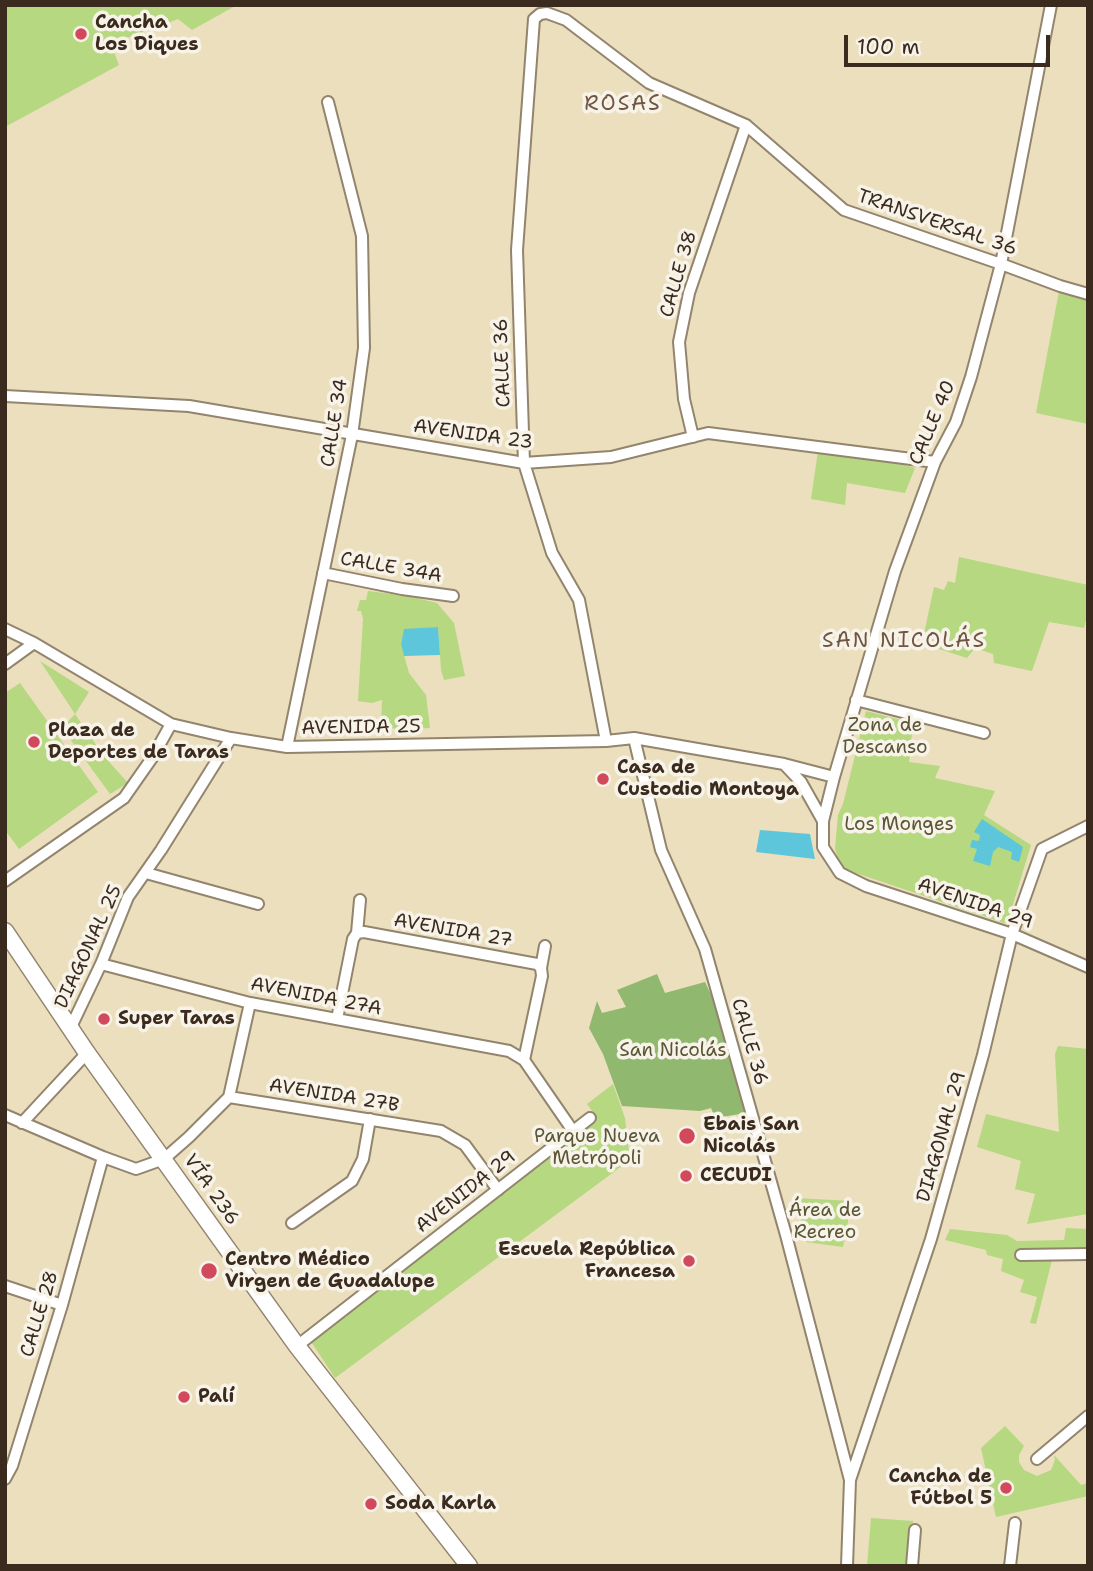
<!DOCTYPE html>
<html>
<head>
<meta charset="utf-8">
<style>
  body { margin:0 }
  #map { position:relative; width:1093px; height:1571px; overflow:hidden; background:#ebdfbe; font-family:"Shantell Sans",sans-serif }
  canvas { display:block }
  .frame { position:absolute; inset:0; border:7px solid #3b2a1e; pointer-events:none }
  .scale { position:absolute; left:844px; top:35px; width:206px; height:32px; box-sizing:border-box; border:4px solid #3b2a1e; border-top:0; padding-left:9px; font-size:21px; line-height:24px; white-space:nowrap; color:#3b2a1e; -webkit-text-stroke:5px #f7f3e8; paint-order:stroke }
</style>
</head>
<body>
<div id="map">
<canvas width="1093" height="1571"></canvas>
<div class="frame"></div>
<div class="scale">100 m</div>
</div>
<script>
const g = document.querySelector('canvas').getContext('2d');
g.lineJoin = 'round';
function fillPath(path, color) {
  g.fillStyle = color;
  g.fill(path, 'evenodd');
}
function toPath(rows) {
  const path = new Path2D();
  for (const r of rows) {
    path.moveTo(r[0], r[1]);
    for (let i = 2; i < r.length; i += 2) path.lineTo(r[i], r[i + 1]);
  }
  return path;
}
function trace(path, color, width, dash) {
  g.strokeStyle = color;
  g.lineWidth = width;
  g.lineCap = dash ? 'butt' : 'round';
  g.setLineDash(dash || []);
  g.stroke(path);
}
function write(font, color, halo, rows, align = 'center') {
  g.font = font + ' "Shantell Sans",sans-serif';
  g.lineWidth = 7;
  g.setLineDash([]);
  g.textBaseline = 'middle';
  g.strokeStyle = halo;
  g.fillStyle = color;
  for (const [text, x, y, turn = 0] of rows) {
    g.save();
    g.translate(x, y);
    g.rotate((+turn || 0) * Math.PI / 180);
    g.textAlign = isNaN(turn) ? turn : align;
    if (halo) g.strokeText(text, 0, 0);
    g.fillText(text, 0, 0);
    g.restore();
  }
}
fillPath(toPath([
  [5,5,237,5,192,30,178,19,111,44,119,65,5,127],
  [1060,286,1088,294,1088,424,1036,413],
  [818,451,890,460,915,468,905,493,847,483,845,505,811,499],
  [959,557,1088,585,1088,611,1084,628,1049,622,1032,671,994,663,993,654,975,648,967,658,939,649,940,643,923,638,934,587,944,590,948,581,955,583],
  [368,591,409,596,437,603,454,623,465,676,444,680,441,670,438,627,404,630,401,644,409,673,426,695,430,728,406,729,381,728,382,700,372,703,358,701,363,619,361,611,357,611,360,600,366,600],
  [40,661,89,692,75,714,103,755,128,783,110,794,62,728,75,714],
  [20,683,98,792,19,849,5,830,5,693],
  [866,711,913,723,909,762,940,766,935,778,995,791,984,815,1031,845,1007,924,841,868,835,849,838,815,843,804],
  [1058,1046,1088,1049,1088,1214,1027,1224,1035,1194,1015,1189,1021,1161,977,1147,986,1114,1059,1132,1055,1054],
  [613,1084,625,1118,630,1160,335,1378,308,1337,595,1115,587,1104],
  [795,1198,852,1201,843,1247,806,1242],
  [1066,1228,1088,1229,1088,1247,1055,1248,1036,1324,1030,1323,1037,1297,1020,1292,1024,1280,1001,1271,1003,1259,987,1255,986,1250,945,1240,950,1229,1007,1235,1017,1241,1064,1240],
  [1005,1426,1024,1446,1019,1455,1019,1462,1024,1470,1037,1476,1051,1470,1055,1460,1054,1455,1081,1485,1088,1483,1088,1496,996,1517,981,1448],
  [871,1518,913,1521,909,1566,867,1566]
]), '#b5d880');
fillPath(toPath([
  [657,974,665,993,705,982,728,1031,747,1116,740,1114,715,1118,711,1108,700,1111,622,1106,603,1054,589,1028,597,1001,602,1013,626,1007,617,990]
]), '#90b86e');
fillPath(toPath([
  [438,627,440,655,404,656,401,644,404,629],
  [982,819,1023,847,1019,862,1011,859,1012,852,998,847,993,852,990,866,973,861,977,849,970,847,972,840,979,841,980,835,974,832],
  [760,830,810,834,815,859,756,852]
]), '#5dc6da');
const street = toPath([
  [1051,5,1001,264,971,377,956,422,935,462,895,571,834,777,823,821,823,847,840,873,866,886,1012,934,1088,967],
  [5,396,189,406,524,463,611,457,708,433,935,462],
  [693,437,684,399,679,342,689,293,746,125],
  [323,573,402,589,453,596],
  [5,629,34,643,171,724],
  [5,664,34,643],
  [856,700,984,733],
  [634,738,661,850,705,949,786,1235,850,1480,847,1566],
  [606,741,579,600,552,553,524,463,517,250,534,19,540,14,547,13,566,20,649,83,746,125,844,210,1001,264,1060,286,1088,294],
  [287,747,352,435,364,348,362,236,328,102],
  [784,764,801,782,823,821],
  [146,873,258,904],
  [5,881,124,798,152,758,171,724,231,738,287,747,606,741,634,738,784,764,834,777],
  [357,933,364,932,537,964,541,968],
  [545,946,541,968,542,976,524,1060,573,1131],
  [101,964,250,1003,509,1051,524,1060],
  [337,1019,353,939,357,933,360,900],
  [70,1029,101,964,128,897,161,850,231,738],
  [229,1097,250,1003],
  [5,1115,103,1157,136,1169,164,1159,189,1137,229,1097,441,1131,465,1145,498,1190],
  [22,1123,87,1053],
  [292,1223,352,1181,363,1159,370,1119],
  [1021,1255,1088,1254],
  [5,1286,62,1305],
  [297,1346,590,1118],
  [1037,1459,1088,1416],
  [5,1479,12,1466,62,1305,103,1157],
  [850,1480,931,1239,983,1055,1012,934,1042,849,1088,826],
  [912,1566,915,1530],
  [1010,1566,1015,1523]
]);
const secondary = toPath([
  [5,931,87,1053,297,1346,469,1566]
]);
trace(street, '#93846e', 14);
trace(secondary, '#93846e', 19);
trace(street, '#fff', 10);
trace(secondary, '#fff', 16);
for (const [x, y, r, color] of [
  [81,34,7,"#d1495b"],
  [34,742,7,"#d1495b"],
  [603,779,7,"#d1495b"],
  [104,1019,7,"#d1495b"],
  [687,1136,9,"#d1495b"],
  [686,1176,7,"#d1495b"],
  [689,1261,7,"#d1495b"],
  [209,1271,9,"#d1495b"],
  [184,1397,7,"#d1495b"],
  [1006,1488,7,"#d1495b"],
  [371,1504,7,"#d1495b"]
]) {
  const dot = new Path2D();
  dot.arc(x, y, r, 0, 2 * Math.PI);
  g.fillStyle = color;
  g.fill(dot);
  trace(dot, '#f7f3e8', 2.5);
}
write('bold 19px', '#3b2a1e', '#f7f3e8', [
  ["Cancha",95,23],
  ["Los Diques",95,45],
  ["Plaza de",48,731],
  ["Deportes de Taras",48,753],
  ["Casa de",617,768],
  ["Custodio Montoya",617,790],
  ["Super Taras",118,1019],
  ["Ebais San",703,1125],
  ["Nicolás",703,1147],
  ["CECUDI",700,1176],
  ["Escuela República",675,1250,"right"],
  ["Francesa",675,1272,"right"],
  ["Centro Médico",225,1260],
  ["Virgen de Guadalupe",225,1282],
  ["Palí",198,1397],
  ["Cancha de",992,1477,"right"],
  ["Fútbol 5",992,1499,"right"],
  ["Soda Karla",385,1504]
], 'left');
write('19px', '#3b2a1e', '#f7f3e8', [
  ["TRANSVERSAL 36",937,223,19],
  ["CALLE 38",679,274,-74],
  ["CALLE 36",503,363,-92],
  ["CALLE 34",335,423,-81],
  ["CALLE 40",933,423,-67],
  ["AVENIDA 23",473,435,8],
  ["CALLE 34A",391,568,10],
  ["AVENIDA 25",361,728,-1],
  ["AVENIDA 29",975,904,19],
  ["AVENIDA 27",453,931,10],
  ["DIAGONAL 25",89,947,-65],
  ["AVENIDA 27A",316,997,11],
  ["CALLE 36",749,1042,74],
  ["AVENIDA 27B",334,1096,9],
  ["DIAGONAL 29",942,1137,-74],
  ["VÍA 236",211,1190,55],
  ["AVENIDA 29",466,1192,-38],
  ["CALLE 28",40,1314,-73]
]);
write('19px', '#5a5636', '#f7f3e8', [
  ["Zona de",885,726],
  ["Descanso",885,748],
  ["Los Monges",899,825],
  ["San Nicolás",673,1051],
  ["Parque Nueva",597,1137],
  ["Metrópoli",597,1159],
  ["Área de",825,1211],
  ["Recreo",825,1233]
]);
g.letterSpacing = '2px';
write('21px', '#705642', '#f7f3e8', [
  ["ROSAS",623,105],
  ["SAN NICOLÁS",904,642]
]);
g.letterSpacing = '0px';
</script>
</body>
</html>
